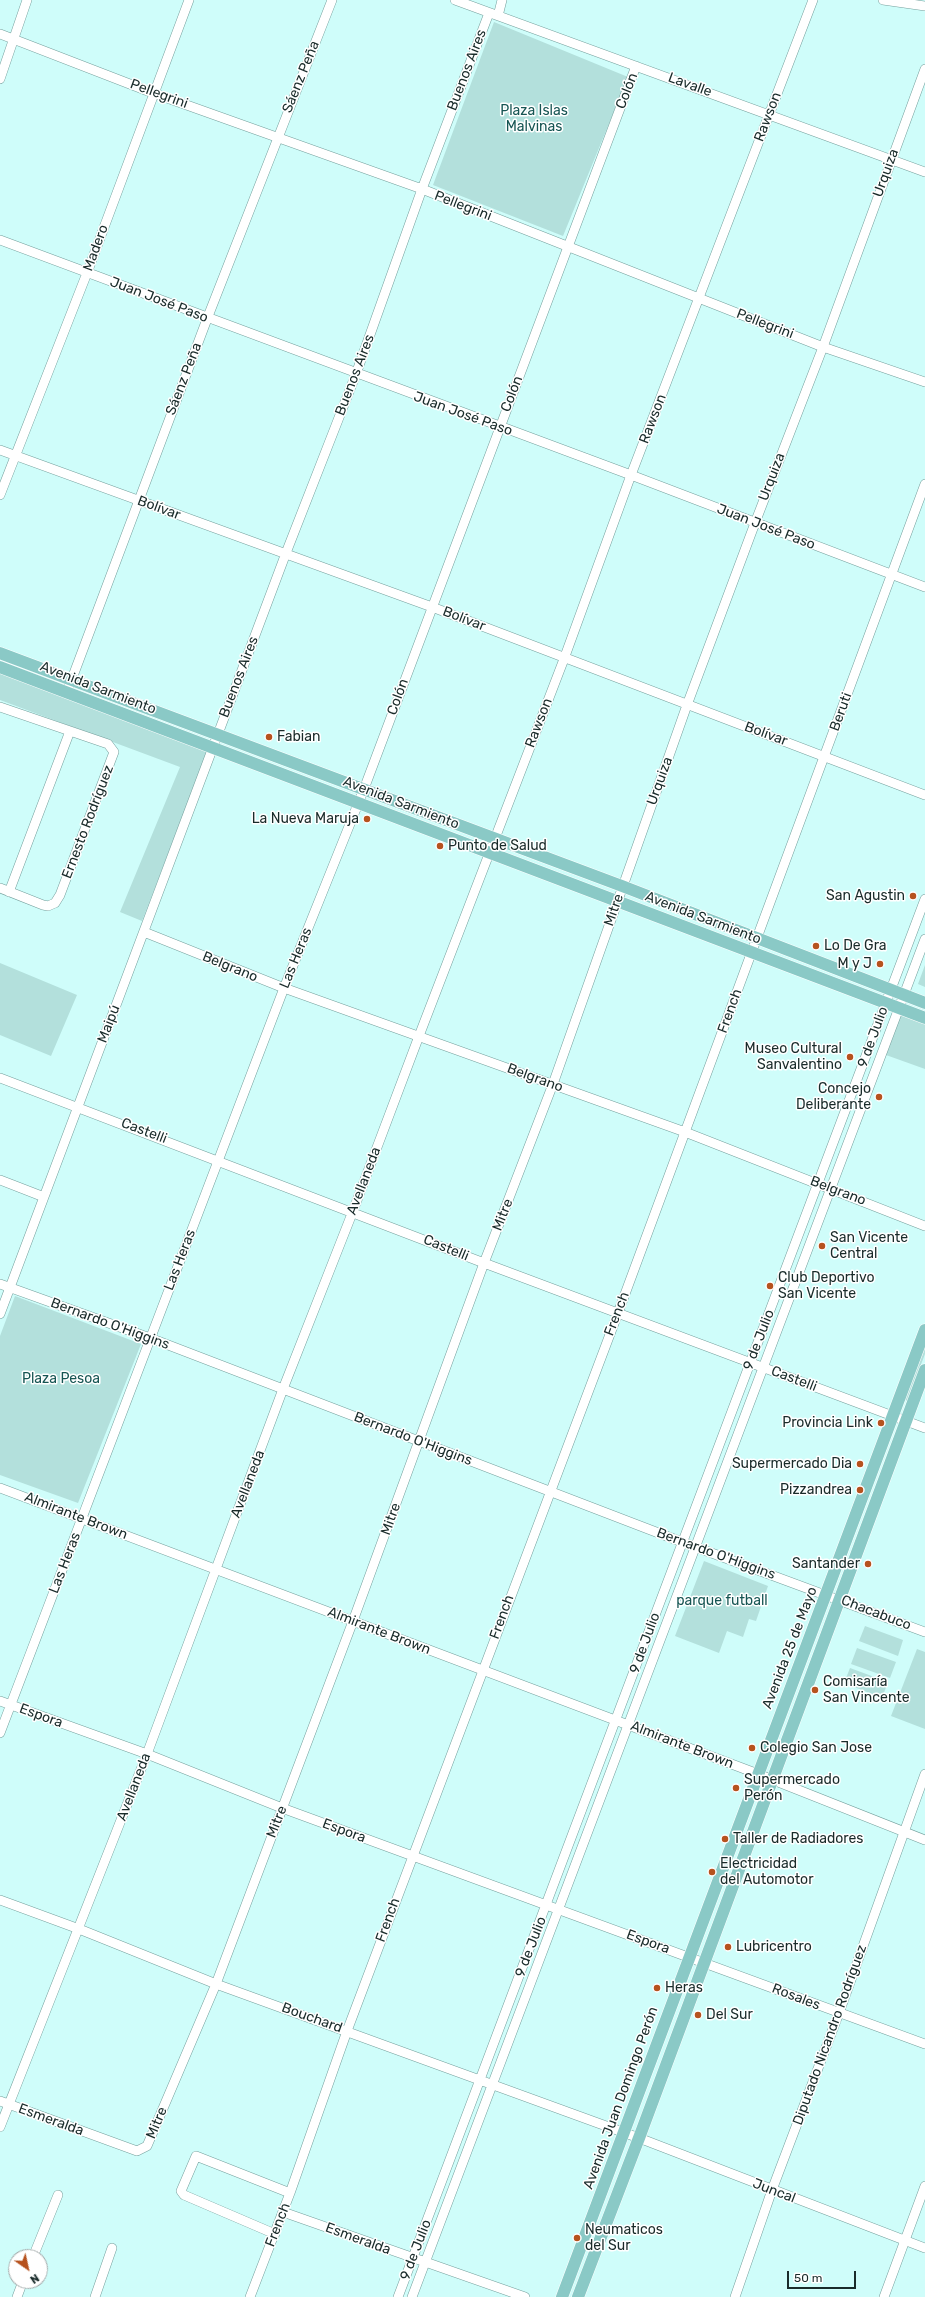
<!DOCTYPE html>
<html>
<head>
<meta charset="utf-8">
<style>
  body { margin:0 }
  #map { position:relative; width:925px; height:2297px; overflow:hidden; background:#cffdfa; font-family:Rubik,sans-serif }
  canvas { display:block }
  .north { position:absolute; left:8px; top:2249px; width:40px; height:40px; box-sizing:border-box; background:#fff; border:1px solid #a3aaaa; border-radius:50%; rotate:146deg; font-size:11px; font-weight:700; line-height:16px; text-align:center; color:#192b2a }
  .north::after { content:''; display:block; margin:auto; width:14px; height:18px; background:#b6521e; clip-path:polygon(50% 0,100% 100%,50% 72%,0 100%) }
  .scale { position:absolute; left:787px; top:2271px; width:69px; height:18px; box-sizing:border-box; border:2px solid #192b2a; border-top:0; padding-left:5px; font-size:12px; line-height:14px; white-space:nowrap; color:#192b2a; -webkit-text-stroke:3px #fff; paint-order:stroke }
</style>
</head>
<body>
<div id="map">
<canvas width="925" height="2297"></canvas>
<div class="north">N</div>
<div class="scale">50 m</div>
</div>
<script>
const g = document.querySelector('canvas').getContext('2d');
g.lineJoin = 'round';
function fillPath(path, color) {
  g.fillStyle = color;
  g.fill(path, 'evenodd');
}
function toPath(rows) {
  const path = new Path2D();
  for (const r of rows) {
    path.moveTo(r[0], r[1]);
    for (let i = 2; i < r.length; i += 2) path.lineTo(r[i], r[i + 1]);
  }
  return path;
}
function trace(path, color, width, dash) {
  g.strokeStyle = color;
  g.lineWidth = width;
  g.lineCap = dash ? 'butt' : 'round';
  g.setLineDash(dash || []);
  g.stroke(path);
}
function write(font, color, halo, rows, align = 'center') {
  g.font = font + ' Rubik,sans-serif';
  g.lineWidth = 3;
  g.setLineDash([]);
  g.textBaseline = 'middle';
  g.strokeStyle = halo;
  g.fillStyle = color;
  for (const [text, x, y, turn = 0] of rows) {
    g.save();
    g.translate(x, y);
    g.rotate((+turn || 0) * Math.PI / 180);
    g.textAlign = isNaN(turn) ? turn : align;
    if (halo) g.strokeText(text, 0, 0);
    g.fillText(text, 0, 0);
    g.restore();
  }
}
fillPath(toPath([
  [494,22,628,77,563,236,433,185],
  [0,672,208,750,142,921,120,912,180,767,0,700],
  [0,963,77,995,51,1056,0,1035],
  [925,965,925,987,918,984],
  [901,1015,925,1023,925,1069,886,1055],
  [15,1296,141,1344,78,1503,0,1475,0,1336],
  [925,1342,925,1354,907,1401,903,1399],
  [704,1561,768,1586,756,1621,749,1619,743,1637,727,1631,719,1653,675,1636],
  [865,1626,903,1640,898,1656,859,1641],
  [857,1648,896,1662,890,1678,851,1664],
  [917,1649,925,1652,925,1729,891,1716],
  [850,1668,888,1682,882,1698,844,1683]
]), '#b3e0dc');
const minor = toPath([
  [455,0,925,172],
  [883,0,925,6],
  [498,16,502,0],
  [0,34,153,93,422,189,823,347,925,382],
  [0,79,27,0],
  [0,240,631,475,925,587],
  [0,450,432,607,925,795],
  [0,495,87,273,189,0],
  [67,692,207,319,332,0],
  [0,707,108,744,114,752,60,895,55,903,48,906,43,905,0,888],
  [9,892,70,731],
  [144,932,284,988,685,1132,925,1226],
  [0,1078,484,1263,925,1428],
  [0,1180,44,1197],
  [0,1284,150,1338,682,1542,925,1632],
  [0,1314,286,553,356,374,422,189,489,13],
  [0,1488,758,1774,925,1840],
  [0,1701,147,1754,282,1808,925,2044],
  [0,1733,284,988,364,789,636,66],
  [0,1900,79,1929,216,1984,639,2138,925,2248],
  [0,2101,137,2151,147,2146,216,1984,353,1621,484,1263,553,1084,687,705,755,523,823,347,925,69],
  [0,2127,147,1754,283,1389,353,1211,419,1036,564,659,631,475,813,0],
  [283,2212,525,2297],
  [275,2234,184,2195,181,2191,196,2156,290,2193],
  [33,2257,58,2195],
  [17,2297,23,2281],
  [95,2297,112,2248],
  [250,2297,290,2193,347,2031,618,1313,925,484],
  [398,2297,925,899],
  [412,2297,925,939],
  [735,2297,772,2190,839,2013,925,1774],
  [884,2297,925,2186]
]);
const major = toPath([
  [0,653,622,886,925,1003],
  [0,667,925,1018],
  [562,2297,925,1330],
  [578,2297,639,2138,925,1370]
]);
trace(minor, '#75a09d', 10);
trace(major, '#fff', 13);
trace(minor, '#fff', 9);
trace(major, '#8ac9c6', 12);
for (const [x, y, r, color] of [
  [269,737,4,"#b6521e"],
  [367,819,4,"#b6521e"],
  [440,846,4,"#b6521e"],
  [913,896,4,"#b6521e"],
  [816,946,4,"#b6521e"],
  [880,964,4,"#b6521e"],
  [850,1057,4,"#b6521e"],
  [879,1097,4,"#b6521e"],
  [822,1246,4,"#b6521e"],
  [770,1286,4,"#b6521e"],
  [881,1423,4,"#b6521e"],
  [860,1464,4,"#b6521e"],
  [860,1490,4,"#b6521e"],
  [868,1564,4,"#b6521e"],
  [815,1690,4,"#b6521e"],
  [752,1748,4,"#b6521e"],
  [736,1788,4,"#b6521e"],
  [725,1839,4,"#b6521e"],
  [712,1872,4,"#b6521e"],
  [728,1947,4,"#b6521e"],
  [657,1988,4,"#b6521e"],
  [698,2015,4,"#b6521e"],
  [577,2238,4,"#b6521e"]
]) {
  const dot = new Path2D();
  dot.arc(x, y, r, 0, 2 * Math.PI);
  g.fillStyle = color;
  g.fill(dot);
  trace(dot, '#fff', 1.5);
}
write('14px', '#192b2a', '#fff', [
  ["Buenos Aires",467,70,-69],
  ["Sáenz Peña",301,77,-68],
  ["Lavalle",690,85,20],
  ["Colón",627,91,-69],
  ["Pellegrini",159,94,20],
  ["Rawson",768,117,-69],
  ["Urquiza",886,173,-70],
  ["Pellegrini",463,206,21],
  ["Madero",96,248,-70],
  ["Juan José Paso",159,300,21],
  ["Pellegrini",765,324,21],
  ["Buenos Aires",355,375,-69],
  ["Sáenz Peña",184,379,-69],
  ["Colón",512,394,-69],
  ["Juan José Paso",463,414,20],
  ["Rawson",653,419,-69],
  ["Urquiza",772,477,-69],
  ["Bolívar",159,508,20],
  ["Juan José Paso",766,527,21],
  ["Bolívar",464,619,21],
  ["Buenos Aires",239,677,-69],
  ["Avenida Sarmiento",98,688,21],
  ["Colón",398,697,-70],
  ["Beruti",841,712,-70],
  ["Rawson",539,723,-69],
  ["Bolívar",766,734,20],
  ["Urquiza",660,781,-70],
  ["Avenida Sarmiento",401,803,21],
  ["Ernesto Rodríguez",88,822,-69],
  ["Mitre",614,910,-71],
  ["Avenida Sarmiento",703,918,21],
  ["Las Heras",296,958,-68],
  ["Belgrano",230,967,22],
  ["French",730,1011,-70],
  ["Maipú",109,1024,-69],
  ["9 de Julio",873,1037,-70],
  ["Belgrano",535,1078,20],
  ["Castelli",144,1131,21],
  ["Avellaneda",364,1181,-69],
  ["Belgrano",838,1191,21],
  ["Mitre",503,1215,-69],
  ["Castelli",446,1248,22],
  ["Las Heras",180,1260,-69],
  ["French",617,1314,-69],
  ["Bernardo O'Higgins",110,1324,20],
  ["9 de Julio",759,1340,-69],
  ["Castelli",794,1379,21],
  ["Bernardo O'Higgins",413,1439,21],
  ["Avellaneda",248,1484,-69],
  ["Almirante Brown",76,1516,21],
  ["Mitre",391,1519,-70],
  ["Bernardo O'Higgins",716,1554,20],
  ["Las Heras",65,1563,-69],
  ["Chacabuco",876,1613,21],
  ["French",502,1617,-70],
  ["Almirante Brown",379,1631,21],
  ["9 de Julio",645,1643,-70],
  ["Avenida 25 de Mayo",790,1648,-69],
  ["Espora",41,1716,20],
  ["Almirante Brown",682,1745,21],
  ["Avellaneda",134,1787,-69],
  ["Mitre",277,1822,-69],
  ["Espora",344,1831,20],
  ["French",388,1920,-70],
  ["Espora",648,1942,20],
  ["9 de Julio",531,1947,-69],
  ["Rosales",796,1997,21],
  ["Bouchard",312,2018,20],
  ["Diputado Nicandro Rodríguez",830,2035,-70],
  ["Avenida Juan Domingo Perón",621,2098,-70],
  ["Esmeralda",51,2120,20],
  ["Mitre",157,2123,-67],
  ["Juncal",774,2191,21],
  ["French",278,2225,-69],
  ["Esmeralda",358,2239,20],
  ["9 de Julio",416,2250,-69]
]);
write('14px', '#165553', '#fff', [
  ["Plaza Islas",534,111],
  ["Malvinas",534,127],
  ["Plaza Pesoa",61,1379],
  ["parque futball",722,1601]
]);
write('14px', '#192b2a', '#fff', [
  ["Fabian",277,737],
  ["La Nueva Maruja",359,819,"right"],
  ["Punto de Salud",448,846],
  ["San Agustin",905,896,"right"],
  ["Lo De Gra",824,946],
  ["M y J",872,964,"right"],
  ["Museo Cultural",842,1049,"right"],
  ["Sanvalentino",842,1065,"right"],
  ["Concejo",871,1089,"right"],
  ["Deliberante",871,1105,"right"],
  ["San Vicente",830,1238],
  ["Central",830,1254],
  ["Club Deportivo",778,1278],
  ["San Vicente",778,1294],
  ["Provincia Link",873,1423,"right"],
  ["Supermercado Dia",852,1464,"right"],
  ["Pizzandrea",852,1490,"right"],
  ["Santander",860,1564,"right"],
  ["Comisaría",823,1682],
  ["San Vincente",823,1698],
  ["Colegio San Jose",760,1748],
  ["Supermercado",744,1780],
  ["Perón",744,1796],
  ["Taller de Radiadores",733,1839],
  ["Electricidad",720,1864],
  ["del Automotor",720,1880],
  ["Lubricentro",736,1947],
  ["Heras",665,1988],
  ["Del Sur",706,2015],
  ["Neumaticos",585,2230],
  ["del Sur",585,2246]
], 'left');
</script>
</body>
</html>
